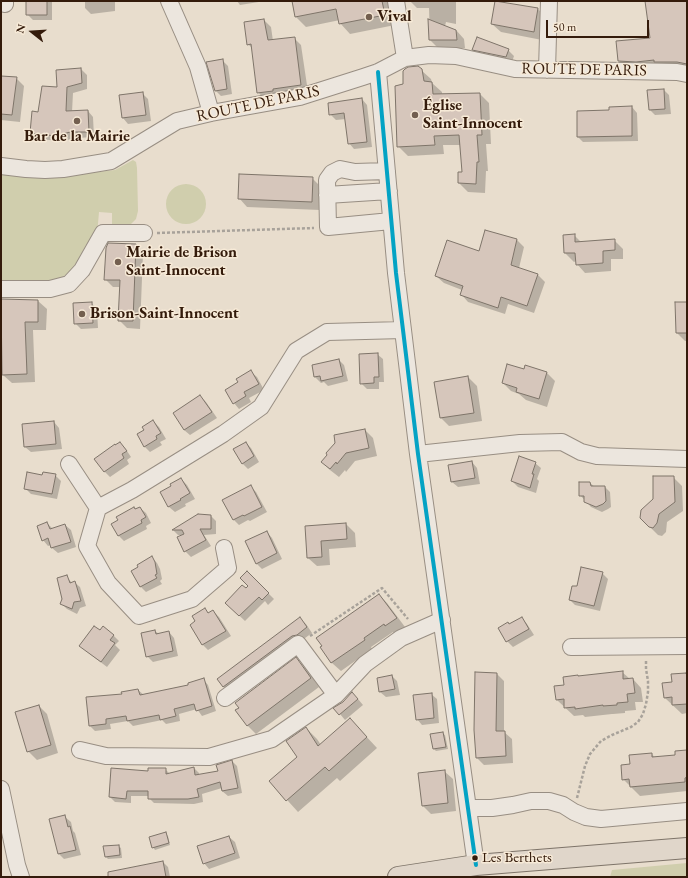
<!DOCTYPE html>
<html>
<head>
<meta charset="utf-8">
<style>
  body { margin:0 }
  #map { position:relative; width:688px; height:878px; overflow:hidden; background:#e8ddcd; font-family:"EB Garamond",serif }
  canvas { display:block }
  .frame { position:absolute; inset:0; border:2px solid #341b0b; pointer-events:none }
  .north { position:absolute; left:12px; top:12px; width:40px; height:40px; -webkit-text-stroke:3px #f7ead7; paint-order:stroke; rotate:287deg; font-size:11px; font-weight:700; line-height:16px; text-align:center; color:#341b0b }
  .north::after { content:''; display:block; margin:auto; width:14px; height:18px; background:#341b0b; clip-path:polygon(50% 0,100% 100%,50% 72%,0 100%) }
  .scale { position:absolute; left:546px; top:20px; width:103px; height:18px; box-sizing:border-box; border:2px solid #341b0b; border-top:0; padding-left:5px; font-size:12px; line-height:14px; white-space:nowrap; color:#341b0b; -webkit-text-stroke:3px #f7ead7; paint-order:stroke }
</style>
</head>
<body>
<div id="map">
<canvas width="688" height="878"></canvas>
<div class="frame"></div>
<div class="north">N</div>
<div class="scale">50 m</div>
</div>
<script>
const g = document.querySelector('canvas').getContext('2d');
g.lineJoin = 'round';
function fillPath(path, color) {
  g.fillStyle = color;
  g.fill(path, 'evenodd');
}
function toPath(rows) {
  const path = new Path2D();
  for (const r of rows) {
    if (r.length === 3) {
      path.moveTo(r[0] + r[2], r[1]);
      path.arc(r[0], r[1], r[2], 0, 2 * Math.PI);
      continue;
    }
    path.moveTo(r[0], r[1]);
    for (let i = 2; i < r.length; i += 2) path.lineTo(r[i], r[i + 1]);
  }
  return path;
}
function trace(path, color, width, dash) {
  g.strokeStyle = color;
  g.lineWidth = width;
  g.lineCap = dash ? 'butt' : 'round';
  g.setLineDash(dash || []);
  g.stroke(path);
}
function write(font, color, halo, rows, align = 'center') {
  g.font = font + ' "EB Garamond",serif';
  g.lineWidth = 3;
  g.setLineDash([]);
  g.textBaseline = 'middle';
  g.strokeStyle = halo;
  g.fillStyle = color;
  for (const [text, x, y, turn = 0] of rows) {
    g.save();
    g.translate(x, y);
    g.rotate((+turn || 0) * Math.PI / 180);
    g.textAlign = isNaN(turn) ? turn : align;
    if (halo) g.strokeText(text, 0, 0);
    g.fillText(text, 0, 0);
    g.restore();
  }
}
fillPath(toPath([
  [133,160,136,162,137,168,138,211,136,219,131,224,124,226,112,225,112,213,99,212,97,235,86,245,79,259,69,273,61,278,49,282,1,282,1,173,49,177,115,170],
  [186,204,20],
  [687,863,687,877,610,877,612,870]
]), '#d0cead');
fillPath(toPath([
  [27,1,52,1,52,20,33,20,27,14],
  [85,1,115,1,115,11,91,14,85,8],
  [237,1,265,1,240,5],
  [293,1,390,1,395,25,350,34,340,23,340,20,306,27,296,17],
  [410,1,456,1,456,24,446,22,445,26,456,30,464,39,465,48,438,48,430,40,429,8,417,8],
  [654,1,687,1,687,69,624,67,619,61,651,39],
  [496,2,538,9,546,18,542,40,501,32,492,24],
  [264,20,271,27,273,41,294,38,301,45,308,92,265,100,258,92,253,49,248,44],
  [473,50,508,50,514,56,512,62,479,55],
  [222,60,228,66,232,94,221,96,215,90],
  [81,69,87,75,87,89,73,93,72,112,88,111,93,117,94,137,77,138,62,141,37,139,31,133,39,113,58,88],
  [421,70,431,79,432,83,442,92,442,95,480,94,489,103,491,144,486,144,488,171,486,171,485,193,468,192,459,183,463,173,461,145,443,145,444,154,408,156,398,146,403,85],
  [1,77,16,78,24,86,20,122,1,120],
  [664,90,669,95,671,114,655,115,650,110],
  [142,93,148,99,151,121,128,124,123,118,120,96],
  [362,99,367,105,372,147,354,149,349,143,346,119,336,120,330,114],
  [632,107,637,113,638,141,583,142,578,137,610,111],
  [312,178,321,187,320,210,247,207,239,198],
  [486,232,517,240,524,247,519,268,537,274,545,282,534,313,508,304,505,314,468,302,461,294,462,290,444,283,436,276,480,252],
  [574,235,581,242,614,240,623,249,623,259,611,259,611,271,585,273,577,264,576,261,574,262,565,253,564,236],
  [135,245,143,253,140,329,127,328,119,320,121,287,113,287,105,279],
  [1,300,38,301,47,309,46,330,33,330,35,382,12,383,3,375,1,325],
  [91,303,97,308,98,328,81,329,75,323],
  [687,303,687,341,685,341,677,333],
  [377,354,383,359,384,382,379,382,379,389,367,389,361,383],
  [339,360,344,365,348,381,328,386,324,382,321,383,315,377,313,366],
  [524,370,547,373,555,381,547,407,526,400,519,394,511,391,503,383],
  [251,372,257,377,264,390,249,398,251,402,239,409,234,403,240,383],
  [468,377,477,386,482,421,449,426,441,418],
  [200,396,206,402,217,418,190,435,184,430],
  [153,421,159,427,166,439,160,442,162,445,150,452,145,447,138,435,145,431],
  [54,422,59,428,62,449,31,452,25,447],
  [365,430,373,438,377,456,355,461,346,472,345,470,339,477,330,470,322,462],
  [120,443,125,448,131,457,127,460,129,464,110,477,105,472,96,459],
  [246,443,251,448,259,462,248,469,242,463],
  [472,462,477,468,480,484,458,487,452,482],
  [535,463,541,468,537,479,539,481,536,493,518,487,512,481],
  [55,475,61,481,57,499,31,494,25,488,43,476],
  [673,477,682,486,683,511,667,522,666,532,662,536,658,535,641,518],
  [181,479,187,485,195,499,185,504,186,506,175,512,169,507,161,493,173,486],
  [590,483,595,487,605,487,610,492,611,507,608,509,602,512,591,507,580,495],
  [250,486,256,492,267,512,250,521,248,520,239,525,233,519],
  [140,508,146,513,151,523,146,526,147,529,124,541,119,536,113,524],
  [211,516,216,521,216,534,204,535,211,546,191,557,185,551,184,535,178,535,173,530],
  [47,523,53,529,65,525,71,530,76,547,58,553,52,548,51,545,48,546,43,540],
  [346,524,355,533,356,547,329,549,330,565,317,566,308,558,306,527],
  [267,532,272,538,282,559,262,569,256,563],
  [152,558,157,563,160,569,162,579,160,581,162,584,146,592,141,587,132,571,139,567],
  [247,572,274,599,268,605,265,601,245,621,226,603,246,590,250,586],
  [602,573,608,579,600,611,575,605,570,600,577,588],
  [66,576,72,583,74,582,80,587,86,606,80,608,77,614,67,609,61,603],
  [379,595,387,603,405,627,394,634,393,632,371,647,372,649,341,671,332,663,322,647],
  [205,609,209,614,213,611,219,617,231,636,208,650,203,645,191,625,197,622],
  [522,618,527,624,534,635,513,647,507,641,510,625],
  [300,619,306,624,312,633,230,692,224,687,219,680],
  [155,631,159,634,169,632,174,638,178,656,153,662,147,656],
  [100,632,113,635,119,641,115,645,120,650,107,667,86,651],
  [296,659,304,667,319,687,256,734,247,725],
  [622,672,630,679,633,679,641,688,643,702,635,702,636,710,625,711,625,713,613,714,612,714,585,717,583,715,574,716,557,700,565,685,579,677],
  [497,674,504,681,504,732,512,739,513,763,484,765,477,758],
  [687,675,687,713,682,714,665,698,673,683],
  [392,676,397,681,400,695,386,697,380,692,378,678],
  [203,679,208,685,216,711,202,716,197,709,179,714,180,721,166,724,162,720,133,726,128,721,110,724,111,729,95,731,90,726,123,694,138,690,144,695,190,685],
  [431,694,437,699,439,723,422,725,417,719],
  [358,699,363,705,345,720,340,714],
  [39,706,47,714,58,753,37,760,28,751],
  [350,719,377,748,340,781,337,778,298,812,270,781,298,757,306,728,317,739,321,745],
  [442,733,445,735,448,749,436,751,434,749,431,735],
  [687,751,687,791,640,796,623,779,652,754,655,758,676,756],
  [232,761,237,766,242,793,228,796,222,791,222,788,202,794,203,802,194,804,154,803,149,798,149,796,131,796,131,803,115,802,110,797,149,772,165,769,170,774,194,768,199,773,199,775,219,772],
  [444,771,453,779,456,811,431,814,423,806],
  [65,817,71,822,73,831,75,833,81,855,64,859,59,854],
  [165,833,168,836,170,845,155,850,153,847],
  [229,837,235,842,240,858,209,869,204,863],
  [118,846,121,848,122,858,108,859,106,857],
  [163,862,168,867,170,877,129,877]
]), '#0003');
const building = toPath([
  [26,1,47,1,47,15,26,15,26,1],
  [292,1,382,1,385,15,339,24,336,9,295,17,292,1],
  [495,1,538,8,534,32,491,24,495,1],
  [645,1,687,1,687,64,677,62,654,62,654,60,636,62,618,61,616,41,650,38,645,1],
  [264,19,268,40,295,37,301,85,273,89,273,91,257,93,251,44,247,45,244,22,264,19],
  [428,19,456,30,457,40,429,40,428,19],
  [477,37,509,49,506,57,472,50,477,37],
  [223,59,227,89,215,91,206,62,223,59],
  [418,66,422,69,424,81,432,82,433,94,480,93,482,135,477,135,479,162,477,162,476,184,458,183,458,172,462,172,459,135,434,136,435,145,397,147,395,86,403,84,403,71,405,69,408,67,418,66],
  [81,68,82,83,67,87,66,111,88,110,89,132,70,132,56,136,30,133,32,111,38,112,42,86,57,87,56,70,81,68],
  [1,76,17,77,12,115,1,114,1,76],
  [664,89,665,109,649,110,647,90,664,89],
  [143,92,146,115,122,118,119,95,143,92],
  [362,98,367,142,348,144,344,113,329,115,328,103,362,98],
  [632,106,632,136,577,137,577,111,609,110,609,107,632,106],
  [239,174,313,177,312,202,238,199,239,174],
  [485,230,517,239,511,265,538,274,527,306,501,297,498,308,460,295,463,286,435,276,447,240,479,251,485,230],
  [575,234,575,242,615,239,615,250,603,251,603,263,576,265,575,253,564,253,563,235,575,234],
  [108,243,136,244,133,321,118,321,120,280,104,280,106,248,108,243],
  [1,299,38,300,38,322,25,322,27,374,2,375,1,299],
  [92,302,93,323,74,324,73,303,92,302],
  [675,302,687,302,687,333,676,333,675,302],
  [378,353,379,377,374,377,374,383,360,384,359,354,378,353],
  [339,359,343,376,321,381,320,376,314,377,312,365,339,359],
  [507,364,524,369,525,365,547,372,539,399,516,392,517,388,502,383,507,364],
  [251,370,259,384,244,392,246,396,233,404,225,390,238,382,236,379,251,370],
  [468,376,474,413,440,418,434,382,468,376],
  [200,395,212,412,184,430,173,413,200,395],
  [153,420,161,433,156,436,157,439,144,447,137,434,144,430,142,427,153,420],
  [54,421,56,444,24,447,22,424,54,421],
  [365,429,369,448,346,453,337,464,336,462,330,469,321,462,327,455,326,453,335,443,334,435,365,429],
  [120,442,127,451,122,454,124,458,104,472,94,459,115,444,115,445,120,442],
  [246,442,254,456,242,464,233,449,246,442],
  [519,456,536,462,532,474,534,474,530,488,511,481,519,456],
  [472,461,475,478,451,482,448,465,472,461],
  [27,472,42,475,43,472,56,474,52,494,24,489,27,472],
  [653,476,674,476,675,502,659,514,657,523,653,528,649,527,640,518,641,510,653,499,653,476],
  [181,478,190,493,180,499,181,500,168,507,160,492,171,486,170,484,181,478],
  [579,482,590,482,591,486,605,486,606,501,603,504,596,507,584,502,584,496,579,496,579,482],
  [251,485,262,507,244,516,243,515,233,520,222,500,251,485],
  [134,507,135,509,140,507,146,517,141,520,142,523,118,536,111,524,118,520,116,517,134,507],
  [198,514,211,515,211,529,200,529,206,540,184,552,177,537,184,534,182,530,172,530,198,514],
  [47,522,50,529,65,524,71,542,51,548,48,538,42,541,37,526,47,522],
  [346,523,347,539,321,541,322,557,307,558,305,526,346,523],
  [267,531,277,553,256,564,245,541,267,531],
  [152,556,155,562,157,574,155,575,157,578,140,587,131,571,138,567,137,565,152,556],
  [581,567,603,572,594,606,569,600,572,586,577,586,581,567],
  [247,571,269,593,262,600,259,597,239,616,225,603,242,585,246,588,248,586,240,578,247,571],
  [67,575,70,583,75,581,81,601,74,602,72,609,60,604,62,599,57,578,67,575],
  [379,594,397,618,385,626,384,624,364,638,365,640,331,663,320,647,322,646,316,638,379,594],
  [205,608,208,613,213,610,226,631,202,645,190,625,195,621,192,616,205,608],
  [300,617,307,627,297,635,292,636,223,687,217,679,300,617],
  [522,617,529,629,506,642,498,628,508,622,509,624,522,617],
  [94,626,100,630,103,626,114,635,110,640,115,643,101,662,79,646,94,626],
  [155,630,156,634,169,631,173,651,146,657,141,633,155,630],
  [296,657,311,678,247,726,235,710,239,708,235,703,296,657],
  [623,671,623,679,633,678,635,693,627,694,628,702,617,703,617,705,603,706,603,705,575,709,575,707,564,708,564,699,556,700,554,686,564,685,563,677,578,675,578,676,623,671],
  [475,672,497,673,496,731,505,731,506,756,476,758,474,730,475,672],
  [686,673,686,674,687,674,687,704,672,705,672,697,664,698,662,683,672,682,671,674,686,673],
  [392,675,395,689,379,692,377,678,392,675],
  [204,678,212,706,196,711,194,704,174,709,176,716,160,720,159,715,127,721,126,716,106,719,106,724,89,726,86,697,122,694,121,692,138,689,140,695,188,685,188,683,204,678],
  [352,692,358,699,339,715,333,708,343,702,352,692],
  [432,693,434,718,416,720,413,695,432,693],
  [39,705,51,745,27,752,15,712,39,705],
  [350,718,367,737,329,771,325,767,286,801,269,781,297,757,286,741,306,727,318,746,350,718],
  [443,732,446,747,433,749,430,734,443,732],
  [687,750,687,777,685,778,685,782,630,787,629,779,622,780,621,765,630,764,629,755,652,753,652,757,675,755,675,751,687,750],
  [232,760,238,788,222,791,220,782,197,789,199,797,188,799,148,799,148,791,127,791,126,799,109,797,111,768,148,771,148,768,166,768,166,774,194,767,195,775,218,771,216,765,232,760],
  [445,770,448,803,422,806,418,773,445,770],
  [65,815,68,827,70,826,76,850,58,854,49,819,65,815],
  [166,832,169,843,152,848,149,837,166,832],
  [229,836,235,853,203,864,197,846,229,836],
  [119,845,120,855,105,857,103,846,119,845],
  [163,861,166,877,108,877,108,872,163,861]
]);
fillPath(building, '#d6c6bb');
trace(building, '#7e7469', 1);
const minor = toPath([
  [169,1,198,67,211,113],
  [396,1,405,58],
  [1,3,5,4,5,1],
  [547,70,549,1],
  [378,72,396,273,403,330,418,454,476,865],
  [1,166,26,169,45,170,63,169,111,161,177,121,211,113,300,97,363,77,378,72,405,58,429,55,456,56,515,69,677,72,687,74],
  [387,171,355,172,340,169,332,173,327,180,328,227,391,221],
  [327,195,389,191],
  [1,289,50,289,69,284,82,270,103,233,144,233],
  [418,454,520,443,562,442,581,452,597,456,687,459],
  [69,464,98,508],
  [224,548,228,568,192,599,139,616,108,583,87,546,98,508,132,490,223,434,261,407,296,351,327,332,403,330],
  [571,647,687,646],
  [225,698,298,644,336,695],
  [80,750,106,756,209,757,272,739,336,695,365,664,401,638,442,620],
  [1,789,17,865,21,877],
  [468,808,492,808,513,805,531,801,549,801,563,805,574,812,586,817,601,819,687,811]
]);
const major = toPath([
  [398,877,476,865,687,848]
]);
trace(minor, '#988e83', 18);
trace(major, '#7e7469', 22);
trace(toPath([
  [157,233,314,228],
  [310,636,382,588,408,619],
  [577,798,585,766,590,754,601,741,612,735,631,727,638,722,643,714,646,704,648,692,648,681,646,669,646,659]
]), '#a8a29a', 2.5, [3, 2]);
trace(minor, '#ece6de', 16);
trace(major, '#e0d6ca', 20);
trace(toPath([
  [378,72,396,273,403,330,418,454,476,865]
]), '#03a2c4', 4);
for (const [x, y, r, color] of [
  [369,17,4,"#735f4f"],
  [415,115,4,"#735f4f"],
  [77,121,4,"#735f4f"],
  [118,262,4,"#735f4f"],
  [82,314,4,"#735f4f"],
  [475,858,3.5,"#341b0b"]
]) {
  const dot = new Path2D();
  dot.arc(x, y, r, 0, 2 * Math.PI);
  g.fillStyle = color;
  g.fill(dot);
  trace(dot, '#f7ead7', 1.5);
}
write('15px', '#341b0b', '#f7ead7', [
  ["Les Berthets",482,858]
], 'left');
write('bold 16px', '#341b0b', '#f7ead7', [
  ["Vival",377,17],
  ["Église",423,106],
  ["Saint-Innocent",423,124],
  ["Bar de la Mairie",77,137,"center"],
  ["Mairie de Brison",126,253],
  ["Saint-Innocent",126,271],
  ["Brison-Saint-Innocent",90,314]
], 'left');
write('16px', '#341b0b', '#f7ead7', [
  ["ROUTE DE PARIS",584,70,1],
  ["ROUTE DE PARIS",258,104,-12]
]);
</script>
</body>
</html>
